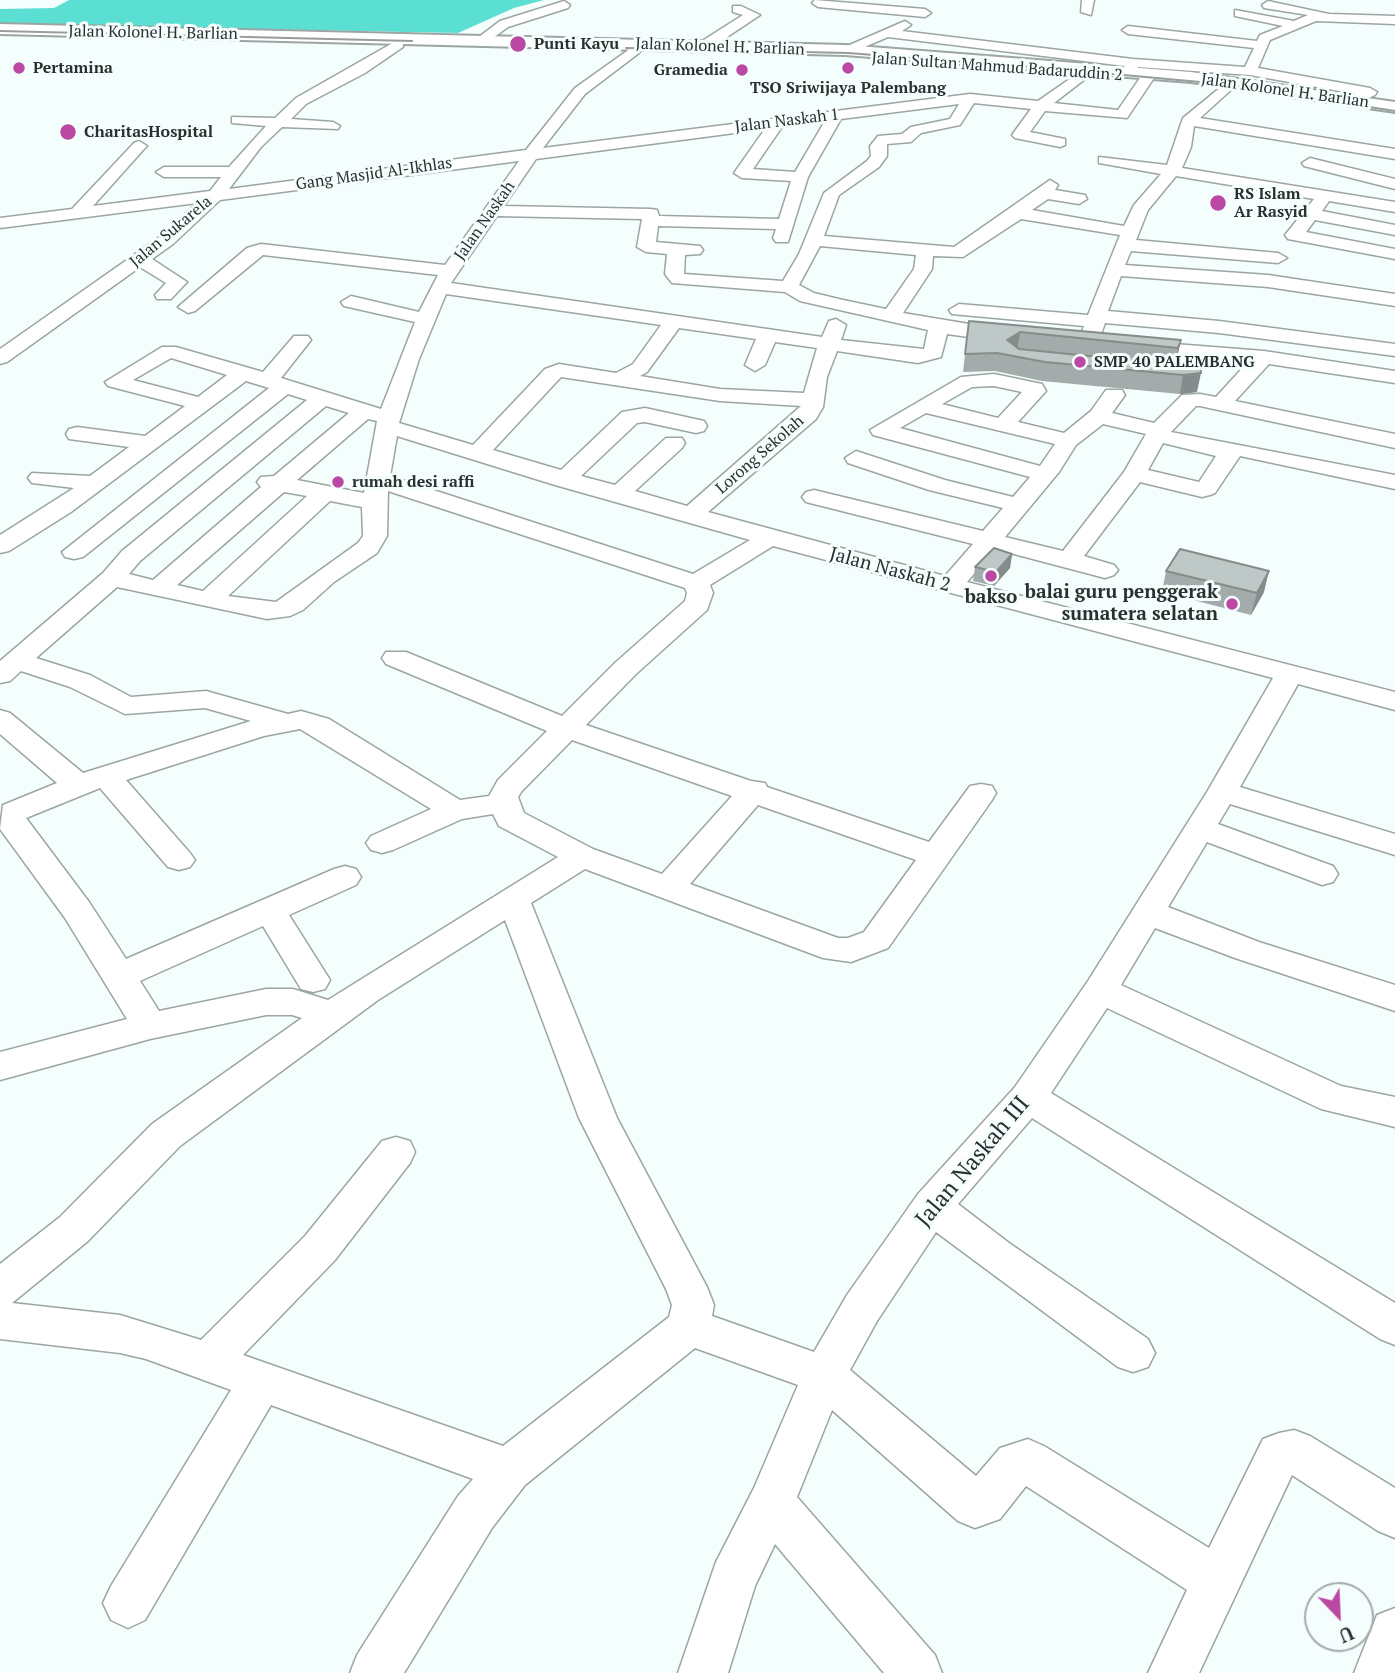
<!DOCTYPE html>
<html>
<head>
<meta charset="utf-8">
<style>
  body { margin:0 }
  #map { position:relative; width:1395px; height:1673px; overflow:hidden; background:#f4fefd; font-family:"PT Serif",serif }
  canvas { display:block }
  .north { position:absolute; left:1304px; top:1582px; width:70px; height:70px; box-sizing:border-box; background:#f4fefd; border:2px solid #a4abab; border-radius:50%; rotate:157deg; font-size:19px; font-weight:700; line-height:28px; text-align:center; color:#2c2f2f }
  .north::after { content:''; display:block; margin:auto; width:24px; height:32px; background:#bb49a3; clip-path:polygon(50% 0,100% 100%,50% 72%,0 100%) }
</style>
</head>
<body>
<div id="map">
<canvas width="1395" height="1673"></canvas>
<div class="north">U</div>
</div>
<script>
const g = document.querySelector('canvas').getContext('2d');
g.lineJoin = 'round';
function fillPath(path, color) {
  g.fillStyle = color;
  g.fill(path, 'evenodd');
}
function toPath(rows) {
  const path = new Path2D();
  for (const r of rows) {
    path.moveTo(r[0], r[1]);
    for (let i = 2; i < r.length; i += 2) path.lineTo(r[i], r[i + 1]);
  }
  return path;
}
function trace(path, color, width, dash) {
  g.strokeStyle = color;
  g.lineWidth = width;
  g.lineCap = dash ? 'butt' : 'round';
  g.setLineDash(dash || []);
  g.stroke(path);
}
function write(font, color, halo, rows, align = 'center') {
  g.font = font + ' "PT Serif",serif';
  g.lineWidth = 6;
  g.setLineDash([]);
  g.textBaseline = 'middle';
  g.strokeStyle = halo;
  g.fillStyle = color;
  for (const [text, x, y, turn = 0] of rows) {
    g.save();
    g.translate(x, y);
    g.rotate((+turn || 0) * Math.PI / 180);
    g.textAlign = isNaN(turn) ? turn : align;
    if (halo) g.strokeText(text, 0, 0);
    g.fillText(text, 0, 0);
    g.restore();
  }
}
fillPath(toPath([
  [69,0,544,0,514,8,458,33,0,24,0,9,54,8]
]), '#5cdfd3');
const minor = toPath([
  [815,0,925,9,931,13,925,17,818,7,812,3,815,0],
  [1082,0,1094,0,1091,15,1081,12,1082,0],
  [564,1,570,5,568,8,508,27,486,43,475,40,500,21,564,1],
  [1268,1,1329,14,1395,16,1395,24,1316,21,1270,40,1258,68,1370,88,1377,92,1375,95,1354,105,1347,101,1356,94,1250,75,1138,67,1135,75,1130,76,1123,72,1125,66,888,37,850,53,838,50,905,21,911,25,902,31,1133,59,1245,67,1254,48,1128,34,1122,30,1128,26,1257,41,1260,35,1283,26,1235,16,1235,10,1294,21,1308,15,1264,8,1262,5,1268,1],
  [733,6,741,6,760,15,709,49,699,49,699,43,743,15,733,12,733,6],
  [398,40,403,41,403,47,365,73,306,104,291,119,333,122,340,126,338,129,282,127,261,147,229,189,526,150,575,88,634,46,641,50,639,53,585,94,543,148,970,94,1038,101,1084,69,1089,70,1089,76,1054,103,1118,110,1142,75,1154,78,1127,118,1045,111,1030,132,1065,139,1065,145,1060,147,1015,138,1012,135,1031,109,974,103,960,125,921,133,911,142,887,144,887,156,879,167,839,195,824,236,954,247,1050,180,1058,185,1055,190,1085,195,1087,199,1079,204,1048,199,1032,210,1124,226,1134,205,1161,174,1099,163,1099,157,1167,165,1183,118,1227,82,1234,86,1232,89,1200,118,1395,149,1395,159,1194,126,1191,147,1182,168,1395,202,1395,212,1329,201,1322,211,1395,225,1395,235,1315,220,1306,232,1395,249,1395,259,1288,239,1285,235,1314,199,1176,176,1148,210,1136,240,1278,253,1287,258,1278,263,1131,251,1125,265,1268,275,1395,294,1395,306,1268,287,1121,276,1108,311,1219,321,1395,344,1395,356,1219,333,1105,323,1098,343,1088,349,1078,343,1084,326,952,314,949,310,959,304,1088,315,1120,235,1021,219,963,257,933,256,932,269,903,313,1011,331,1018,333,1021,337,1018,341,1011,343,947,334,941,357,918,363,837,351,827,377,823,407,816,419,708,512,945,576,973,544,806,502,802,497,806,492,814,490,983,531,1003,508,929,490,848,463,845,458,856,451,945,480,1013,497,1030,477,873,435,870,430,961,377,994,374,1042,384,1046,391,1018,422,1064,433,1091,411,1106,390,1122,390,1125,395,1112,413,1154,423,1182,395,1200,394,1216,397,1248,362,1129,351,1126,347,1129,343,1136,341,1264,351,1395,371,1395,383,1269,364,1235,401,1395,434,1395,448,1200,406,1196,406,1171,432,1395,475,1395,489,1240,456,1215,493,1210,495,1202,497,1140,482,1084,556,1114,565,1118,570,1114,575,1105,578,995,549,967,582,1395,692,1395,710,1298,684,1240,787,1395,834,1395,855,1230,804,1218,824,1333,866,1338,874,1333,882,1322,885,1207,842,1168,907,1259,942,1395,985,1395,1011,1235,958,1155,928,1121,985,1341,1086,1395,1097,1395,1127,1321,1109,1107,1008,1051,1093,1395,1303,1395,1345,1380,1339,1032,1118,958,1204,1009,1243,1148,1339,1155,1353,1148,1367,1133,1372,1118,1367,936,1232,877,1321,850,1370,976,1476,1000,1448,1028,1439,1044,1446,1209,1548,1263,1439,1279,1433,1294,1430,1310,1436,1395,1488,1395,1538,1378,1531,1292,1475,1199,1673,1148,1673,1187,1590,1026,1486,1000,1519,975,1528,958,1521,832,1410,797,1497,935,1655,942,1673,884,1673,775,1544,755,1586,728,1673,678,1673,716,1562,754,1488,798,1385,695,1348,525,1485,492,1528,404,1673,350,1673,357,1655,458,1496,473,1479,271,1405,145,1620,128,1628,111,1620,103,1603,111,1586,231,1390,146,1359,120,1353,0,1339,0,1264,60,1217,152,1124,302,1018,292,1015,266,1015,150,1039,0,1080,0,1052,127,1019,65,918,0,829,3,805,57,783,0,734,0,710,10,713,83,773,251,721,205,708,125,714,70,687,21,671,10,681,0,683,0,661,103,573,122,551,307,400,288,394,83,557,74,559,65,557,62,552,269,388,246,381,71,512,9,551,0,553,0,535,74,488,32,483,28,478,32,473,90,476,129,447,69,439,66,434,69,429,77,427,145,436,185,406,108,386,105,382,162,347,176,347,263,372,294,336,308,336,311,340,281,378,381,409,415,322,344,306,341,302,351,296,419,312,438,275,263,255,195,311,188,313,178,307,247,248,261,244,445,265,519,161,220,200,173,244,152,259,187,282,171,299,157,299,155,295,166,283,140,267,7,362,0,364,0,349,161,236,197,203,0,228,0,218,72,209,134,143,139,141,147,146,144,149,93,206,210,191,221,177,164,177,156,172,164,167,229,167,266,126,232,123,232,117,275,118,296,98,398,40],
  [959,104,950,119,911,127,902,134,878,136,870,146,871,156,867,161,824,193,799,254,783,281,684,274,685,255,700,254,703,250,700,246,656,242,658,226,776,229,773,238,776,242,788,242,808,177,841,119,959,104],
  [825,121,795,172,753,169,782,127,825,121],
  [765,129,734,173,742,178,791,181,779,219,659,216,657,210,651,209,504,206,536,159,765,129],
  [497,216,642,219,637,247,646,252,667,254,665,274,672,283,785,292,800,301,928,330,924,349,841,340,846,325,836,319,829,321,822,337,451,283,497,216],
  [820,246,916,255,914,269,886,309,843,300,814,293,799,285,820,246],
  [446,294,661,325,633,364,616,373,559,364,545,369,473,445,399,423,419,359,446,294],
  [679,328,756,339,745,365,755,371,765,365,775,342,817,348,804,393,720,389,640,376,647,372,679,328],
  [171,358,227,375,198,397,133,380,171,358],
  [561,377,720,401,801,406,687,506,635,491,682,448,685,443,682,438,666,438,615,485,581,476,637,423,645,422,696,433,704,431,707,426,704,421,645,408,622,412,561,470,493,450,561,377],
  [994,386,1022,392,998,418,942,404,972,387,994,386],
  [326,406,349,413,274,476,261,477,257,482,261,487,153,580,129,574,140,561,326,406],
  [926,413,1055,444,1040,466,900,428,926,413],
  [368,419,377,421,364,493,297,480,368,419],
  [1103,424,1146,434,1124,472,1063,551,1005,537,1059,472,1076,445,1103,424],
  [397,436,555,485,750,540,693,574,390,476,397,436],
  [1163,443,1216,456,1199,482,1148,470,1163,443],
  [388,491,685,588,687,593,685,601,616,662,562,716,406,652,386,652,382,658,386,664,547,731,498,780,489,796,460,800,329,719,301,711,288,714,206,691,131,697,90,675,36,658,117,587,267,619,290,616,303,610,334,582,377,553,387,536,388,491],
  [284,492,307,496,203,591,177,585,284,492],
  [330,501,362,507,363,536,358,543,276,602,228,596,330,501],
  [773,546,1273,678,1207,792,1088,981,1015,1087,918,1194,847,1295,814,1352,712,1316,714,1305,707,1287,617,1118,531,903,585,869,823,958,851,962,888,948,992,800,996,793,992,786,981,784,970,786,929,842,767,787,765,783,751,781,586,725,636,674,707,610,713,593,710,585,773,546],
  [300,729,431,809,371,836,366,843,371,850,382,853,393,850,462,819,493,814,499,826,558,857,328,1000,293,989,266,989,159,1011,140,981,263,926,301,989,313,992,325,989,330,980,289,915,356,885,361,877,356,869,345,866,334,869,126,959,89,902,26,818,100,788,168,867,179,870,190,867,195,860,190,853,126,780,264,736,300,729],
  [572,740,732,796,662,874,593,849,524,813,518,797,521,792,572,740],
  [758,805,916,860,864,932,848,938,838,938,690,884,758,805],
  [505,920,579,1118,666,1289,672,1305,669,1317,503,1446,243,1355,335,1260,410,1163,415,1152,410,1141,396,1137,382,1141,305,1236,201,1340,120,1315,12,1303,88,1241,180,1146,378,1000,505,920],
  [1310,158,1395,179,1395,189,1304,166,1302,163,1310,158],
  [1395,1608,1395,1673,1354,1673,1377,1615,1395,1608]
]);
const highway = toPath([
  [0,24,845,45,1191,72,1395,102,1395,112,1191,82,845,55,0,34,0,24]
]);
trace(minor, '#9ba5a4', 3);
trace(highway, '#9ba5a4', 4);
fillPath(minor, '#fff');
fillPath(highway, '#fff');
trace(toPath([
  [0,31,412,41],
  [626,48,848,53,1080,71,1222,84,1395,111]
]), '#979d9d', 2);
fillPath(toPath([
  [969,321,1181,340,1175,364,1180,365,1197,392,1180,394,1042,381,995,371,963,372],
  [1012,554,1010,568,994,586,973,581,975,567],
  [1166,571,1264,592,1251,615,1162,592]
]), '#a3acaa');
fillPath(toPath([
  [1020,332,1017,350,1007,340],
  [1181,340,1177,358,1175,366,1178,348],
  [1201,373,1197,392,1180,394,1183,375],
  [1012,554,1010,568,994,586,996,572],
  [1269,571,1264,592,1251,615,1257,593]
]), '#858c8b');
const building = toPath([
  [969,321,1181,340,1178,348,1020,332,1007,340,1019,349,1180,365,1200,359,1201,373,1183,375,1045,362,997,353,965,354,969,321],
  [994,548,1012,554,996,572,975,567,994,548],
  [1180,549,1269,571,1257,593,1166,571,1180,549]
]);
fillPath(building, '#bec8c6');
trace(building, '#858c8b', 2);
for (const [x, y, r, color] of [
  [518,44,9,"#bb49a3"],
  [19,68,7,"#bb49a3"],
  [848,68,7,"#bb49a3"],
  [742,70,7,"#bb49a3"],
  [68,132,9,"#bb49a3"],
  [1218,203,9,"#bb49a3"],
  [1080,362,7,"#bb49a3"],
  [338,482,7,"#bb49a3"],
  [991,576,7,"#bb49a3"],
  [1232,604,7,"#bb49a3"]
]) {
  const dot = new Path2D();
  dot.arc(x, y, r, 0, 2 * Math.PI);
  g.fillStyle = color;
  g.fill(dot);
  trace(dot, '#f4fefd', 2.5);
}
write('16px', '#2c2f2f', '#f4fefd', [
  ["Jalan Kolonel H. Barlian",153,33,1],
  ["Jalan Kolonel H. Barlian",720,47,2],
  ["Jalan Sultan Mahmud Badaruddin 2",997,67,4],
  ["Jalan Kolonel H. Barlian",1285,91,8],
  ["Jalan Naskah 1",787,121,-7],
  ["Gang Masjid Al-Ikhlas",374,174,-8],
  ["Jalan Naskah",485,221,-55],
  ["Jalan Sukarela",171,232,-40],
  ["Lorong Sekolah",760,455,-41]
]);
write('bold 16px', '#2c2f2f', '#f4fefd', [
  ["Punti Kayu",534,44],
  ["Pertamina",33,68],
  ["Gramedia",728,70,"right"],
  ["TSO Sriwijaya Palembang",848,88,"center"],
  ["CharitasHospital",84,132],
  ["RS Islam",1234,194],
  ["Ar Rasyid",1234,212],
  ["SMP 40 PALEMBANG",1094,362],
  ["rumah desi raffi",352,482]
], 'left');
write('19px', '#2c2f2f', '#f4fefd', [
  ["Jalan Naskah 2",890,570,15]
]);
write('bold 19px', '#2c2f2f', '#f4fefd', [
  ["balai guru penggerak",1218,593],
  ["sumatera selatan",1218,615],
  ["bakso",991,598,"center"]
], 'right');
write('23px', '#2c2f2f', '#f4fefd', [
  ["Jalan Naskah III",973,1162,-50]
]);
</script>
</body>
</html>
